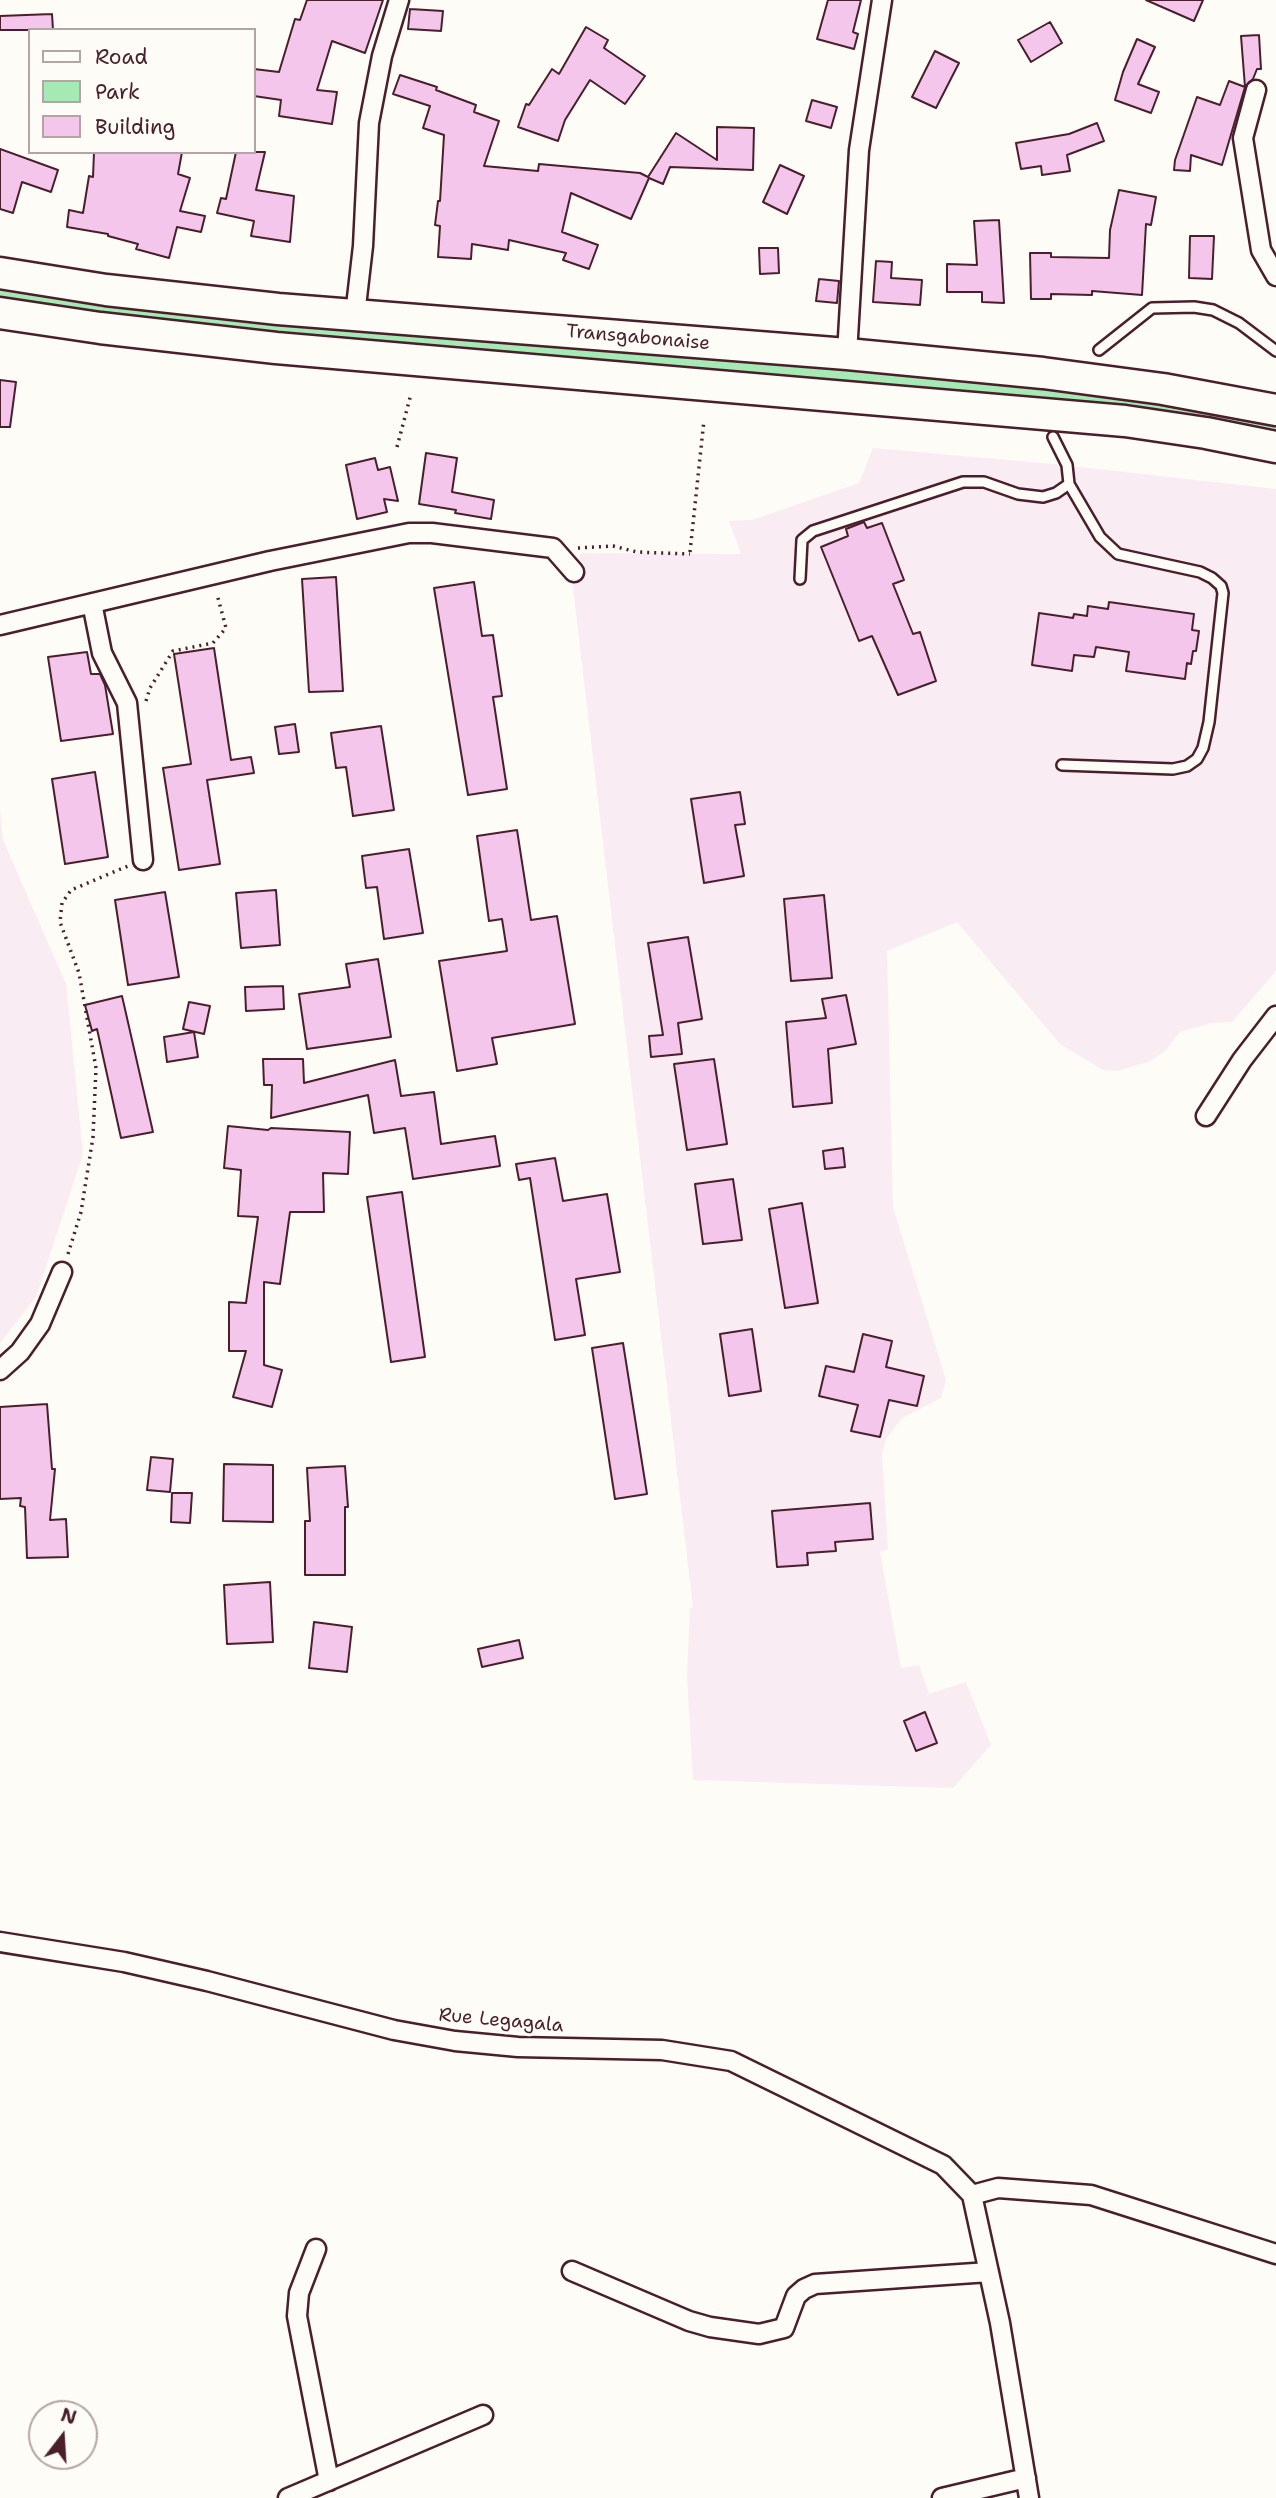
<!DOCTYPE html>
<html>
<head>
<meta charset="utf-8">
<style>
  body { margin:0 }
  #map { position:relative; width:1276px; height:2498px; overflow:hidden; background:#fdfcf7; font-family:"Shantell Sans",sans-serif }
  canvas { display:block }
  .legend { position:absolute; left:28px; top:28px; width:228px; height:126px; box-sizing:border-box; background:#fdfcf7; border:2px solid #b5a4a5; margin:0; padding:9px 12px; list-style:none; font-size:21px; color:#4a1f2b }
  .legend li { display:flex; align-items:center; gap:14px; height:35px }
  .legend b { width:35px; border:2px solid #b5a4a5 }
  .north { position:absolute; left:28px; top:2400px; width:70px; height:70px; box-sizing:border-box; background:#fdfcf7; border:2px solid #b5a4a5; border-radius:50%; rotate:17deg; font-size:19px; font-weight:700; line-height:28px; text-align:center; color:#4a1f2b }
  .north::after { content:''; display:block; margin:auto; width:24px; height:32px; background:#4a1f2b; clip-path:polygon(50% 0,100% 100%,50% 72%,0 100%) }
</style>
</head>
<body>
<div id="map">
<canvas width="1276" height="2498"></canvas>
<ul class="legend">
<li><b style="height:9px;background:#fdfcf7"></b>Road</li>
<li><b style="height:19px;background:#a5eab5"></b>Park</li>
<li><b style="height:19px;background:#f4c6eb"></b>Building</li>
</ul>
<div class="north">N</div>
</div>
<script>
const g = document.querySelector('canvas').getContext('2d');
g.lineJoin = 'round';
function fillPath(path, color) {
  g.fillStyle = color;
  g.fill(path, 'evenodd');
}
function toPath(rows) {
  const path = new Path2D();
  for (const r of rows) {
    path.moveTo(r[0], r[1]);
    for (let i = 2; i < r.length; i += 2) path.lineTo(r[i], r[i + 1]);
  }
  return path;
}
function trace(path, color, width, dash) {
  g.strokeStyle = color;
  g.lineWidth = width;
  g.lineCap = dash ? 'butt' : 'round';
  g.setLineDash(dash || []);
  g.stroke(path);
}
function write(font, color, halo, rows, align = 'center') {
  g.font = font + ' "Shantell Sans",sans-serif';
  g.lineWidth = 6;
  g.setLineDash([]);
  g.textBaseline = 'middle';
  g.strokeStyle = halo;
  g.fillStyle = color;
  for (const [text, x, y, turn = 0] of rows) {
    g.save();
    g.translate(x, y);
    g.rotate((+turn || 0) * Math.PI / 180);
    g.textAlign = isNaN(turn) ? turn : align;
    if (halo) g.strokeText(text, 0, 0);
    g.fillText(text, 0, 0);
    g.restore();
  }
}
fillPath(toPath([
  [873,448,1053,464,1276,489,1276,971,1232,1022,1211,1023,1180,1032,1164,1052,1148,1062,1117,1071,1103,1070,1060,1044,957,922,887,951,893,1207,946,1380,941,1398,902,1418,886,1439,882,1455,888,1549,880,1552,901,1668,919,1665,929,1694,966,1682,991,1745,953,1788,693,1780,687,1675,690,1608,693,1607,572,579,581,553,741,554,729,521,752,520,859,483],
  [0,811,3,840,66,984,83,1154,36,1297,0,1343]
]), '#faecf3');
fillPath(toPath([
  [0,288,104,304,276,324,816,368,1108,396,1160,403,1276,424,1276,434,102,316,0,300]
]), '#a5eab5');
const building = toPath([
  [307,0,383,0,365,53,332,41,317,90,337,92,332,124,279,116,281,100,254,96,254,69,279,72,295,19,300,20,307,0],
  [828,0,861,0,853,32,858,34,854,49,817,39,828,0],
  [1146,0,1203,0,1194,21,1146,0],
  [410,9,443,11,441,31,408,29,410,9],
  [52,14,53,30,0,30,0,16,52,14],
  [1050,22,1062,43,1031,62,1018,40,1050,22],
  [586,27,608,40,604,48,645,76,625,104,590,80,565,120,558,141,518,127,526,104,529,105,552,69,559,74,586,27],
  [1259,35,1261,69,1257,69,1253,79,1245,87,1222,165,1191,155,1190,171,1174,170,1175,160,1197,97,1220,105,1229,81,1245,87,1241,36,1259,35],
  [1137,39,1155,47,1138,84,1159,92,1151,113,1115,100,1123,72,1137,39],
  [935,51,959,63,936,108,912,97,935,51],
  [400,75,437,87,436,90,476,105,474,112,499,121,484,166,538,171,539,164,640,173,648,177,676,133,717,160,717,127,754,128,753,170,670,167,663,184,649,178,631,219,571,193,562,232,598,245,589,269,563,260,566,253,509,240,508,250,472,244,471,259,438,257,440,226,435,225,438,201,440,201,444,135,423,128,430,106,393,94,400,75],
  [812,100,837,107,831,128,806,121,812,100],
  [1097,123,1104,141,1067,155,1070,171,1042,175,1041,166,1021,169,1016,143,1069,134,1097,123],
  [0,149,58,170,51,192,22,182,13,213,0,209,0,149],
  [94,152,182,152,178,174,190,178,180,211,205,216,201,232,177,227,169,258,136,249,138,244,108,236,108,234,67,227,69,210,83,213,89,176,93,177,94,152],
  [236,152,265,152,256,190,294,196,290,242,251,236,254,221,217,213,221,198,226,199,236,152],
  [780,165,804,176,787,214,763,202,780,165],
  [1119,190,1156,197,1151,225,1146,224,1142,295,1092,291,1092,295,1051,294,1051,299,1031,299,1030,253,1051,253,1051,257,1109,258,1110,230,1119,190],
  [999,220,1004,303,982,302,982,292,947,292,947,264,977,265,974,221,999,220],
  [1190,236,1214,236,1212,279,1189,278,1190,236],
  [759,248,778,248,779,273,760,274,759,248],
  [876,261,892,262,891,278,922,280,920,305,873,302,876,261],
  [819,279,839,281,837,303,816,301,819,279],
  [0,380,16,382,10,427,0,427,0,380],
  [426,453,457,458,452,492,494,500,491,519,455,513,456,510,419,504,426,453],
  [375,458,378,470,390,467,398,501,384,499,387,512,357,519,346,465,375,458],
  [864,522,867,528,882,523,904,580,893,584,913,634,920,632,936,681,898,695,872,636,859,641,821,547,848,536,846,529,864,522],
  [336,577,343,691,309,692,302,579,336,577],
  [474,582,482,636,493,635,502,696,493,697,507,789,468,795,434,588,474,582],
  [1109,602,1194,614,1192,630,1199,631,1196,651,1193,651,1191,664,1187,663,1185,679,1126,671,1129,652,1096,647,1094,657,1074,655,1072,671,1032,665,1039,613,1073,618,1074,614,1087,616,1088,606,1108,609,1109,602],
  [214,648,231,760,251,757,254,773,207,780,220,864,179,870,163,768,191,764,174,654,214,648],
  [87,652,91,674,100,674,105,685,113,734,61,741,48,657,87,652],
  [295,724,299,752,279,754,275,727,295,724],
  [381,726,394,810,353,816,346,767,336,768,331,733,381,726],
  [95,772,108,857,65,864,52,779,95,772],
  [740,792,745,824,735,825,744,876,704,883,691,799,740,792],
  [517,830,531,920,557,916,575,1024,492,1038,497,1064,457,1071,439,961,507,951,502,919,489,921,477,836,517,830],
  [409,849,423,933,384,939,377,887,366,888,362,856,409,849],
  [276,890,280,945,241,948,236,893,276,890],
  [165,892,179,977,128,985,115,900,165,892],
  [824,895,832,978,791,981,784,899,824,895],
  [688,937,702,1019,678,1023,682,1054,651,1057,649,1036,663,1035,648,943,688,937],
  [378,959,391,1037,307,1049,299,994,350,987,346,964,378,959],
  [283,986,284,1009,246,1011,245,987,283,986],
  [846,995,856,1044,828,1049,832,1103,793,1107,786,1022,826,1018,822,999,846,995],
  [122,996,153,1132,121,1138,97,1029,92,1031,85,1005,122,996],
  [189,1002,210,1006,204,1034,183,1029,189,1002],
  [194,1032,198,1057,167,1062,164,1037,194,1032],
  [263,1059,303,1059,304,1083,395,1060,401,1096,434,1092,441,1144,495,1136,500,1166,413,1179,405,1128,374,1133,368,1095,271,1118,272,1085,264,1085,263,1059],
  [714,1059,727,1144,687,1150,674,1064,714,1059],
  [228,1126,268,1130,271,1128,350,1132,348,1174,323,1173,324,1212,290,1212,280,1284,264,1282,264,1365,282,1370,272,1407,233,1397,246,1351,229,1351,229,1302,246,1303,258,1217,238,1216,241,1170,224,1168,228,1126],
  [843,1148,845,1167,825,1169,823,1151,843,1148],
  [555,1158,563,1201,607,1194,620,1272,576,1279,585,1335,555,1340,530,1178,519,1180,516,1164,555,1158],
  [733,1179,742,1240,703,1244,695,1184,733,1179],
  [402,1192,425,1357,391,1362,367,1197,402,1192],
  [802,1203,818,1303,785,1308,769,1209,802,1203],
  [752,1329,761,1391,729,1396,720,1334,752,1329],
  [863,1334,892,1341,886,1367,924,1376,917,1406,889,1400,880,1437,851,1431,858,1405,819,1396,826,1366,854,1372,863,1334],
  [623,1343,647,1494,615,1499,592,1348,623,1343],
  [47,1404,52,1469,55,1469,50,1520,66,1519,68,1557,27,1558,25,1507,20,1506,21,1498,0,1499,0,1407,47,1404],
  [151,1457,173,1459,170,1492,147,1490,151,1457],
  [224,1464,273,1465,273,1522,223,1521,224,1464],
  [345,1466,348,1507,345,1507,345,1575,305,1575,305,1521,310,1521,307,1468,345,1466],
  [172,1493,192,1493,190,1523,171,1522,172,1493],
  [870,1503,873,1539,835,1542,836,1551,807,1553,808,1565,777,1567,772,1511,870,1503],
  [270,1582,273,1642,227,1644,224,1585,270,1582],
  [314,1622,352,1627,347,1672,309,1668,314,1622],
  [519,1640,523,1658,482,1667,478,1649,519,1640],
  [925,1712,937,1743,916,1751,904,1721,925,1712]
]);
fillPath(building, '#f4c6eb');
trace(building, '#4a1f2b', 2);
const service = toPath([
  [1099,350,1152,308,1194,307,1213,310,1239,323,1276,351],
  [800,579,802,540,813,531,963,482,984,482,1018,494,1043,497,1056,493,1069,484,1067,465,1053,437],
  [1062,765,1173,769,1187,766,1197,759,1203,748,1209,722,1223,593,1221,586,1212,578,1200,572,1118,554,1100,537,1069,484]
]);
const minor = toPath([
  [1256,90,1243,138,1261,250,1276,276],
  [355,315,363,246,369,123,382,56,399,0],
  [847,354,859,150,882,0],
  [92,603,102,653,127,703,143,860],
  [0,625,270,561,409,533,432,533,553,548,574,572],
  [1206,1116,1242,1060,1276,1016],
  [0,1370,20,1352,40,1324,62,1272],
  [0,1942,124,1962,207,1981,394,2030,455,2041,518,2047,662,2050,731,2061,943,2165,972,2195],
  [972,2195,998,2188,1091,2195,1276,2254],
  [972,2195,1000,2323,1029,2498],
  [316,2249,299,2293,297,2316,329,2481],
  [572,2271,689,2321,710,2327,759,2334,784,2328,796,2296,804,2289,815,2284,989,2272],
  [288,2498,483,2415],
  [942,2498,1026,2478]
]);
const trunk = toPath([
  [0,273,106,290,278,309,847,354,1043,373,1163,389,1276,410],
  [0,313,100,328,276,348,1125,421,1206,433,1276,447]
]);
trace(service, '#4a1f2b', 14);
trace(minor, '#4a1f2b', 23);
trace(trunk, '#4a1f2b', 35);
trace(toPath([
  [397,447,411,394],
  [578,548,613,546,637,552,690,554],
  [690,552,704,420],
  [146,701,150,688,173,651,213,643,226,628,217,594],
  [68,1254,81,1212,93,1137,96,1068,79,973,60,922,62,903,71,890,128,866]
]), '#4a1f2b', 3.5, [2, 5]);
trace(service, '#fdfcf7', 9);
trace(minor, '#fdfcf7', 18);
trace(trunk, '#fdfcf7', 30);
write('19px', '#4a1f2b', '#fdfcf7', [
  ["Transgabonaise",638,338,5],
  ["Rue Legagala",501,2021,5]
]);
</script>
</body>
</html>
